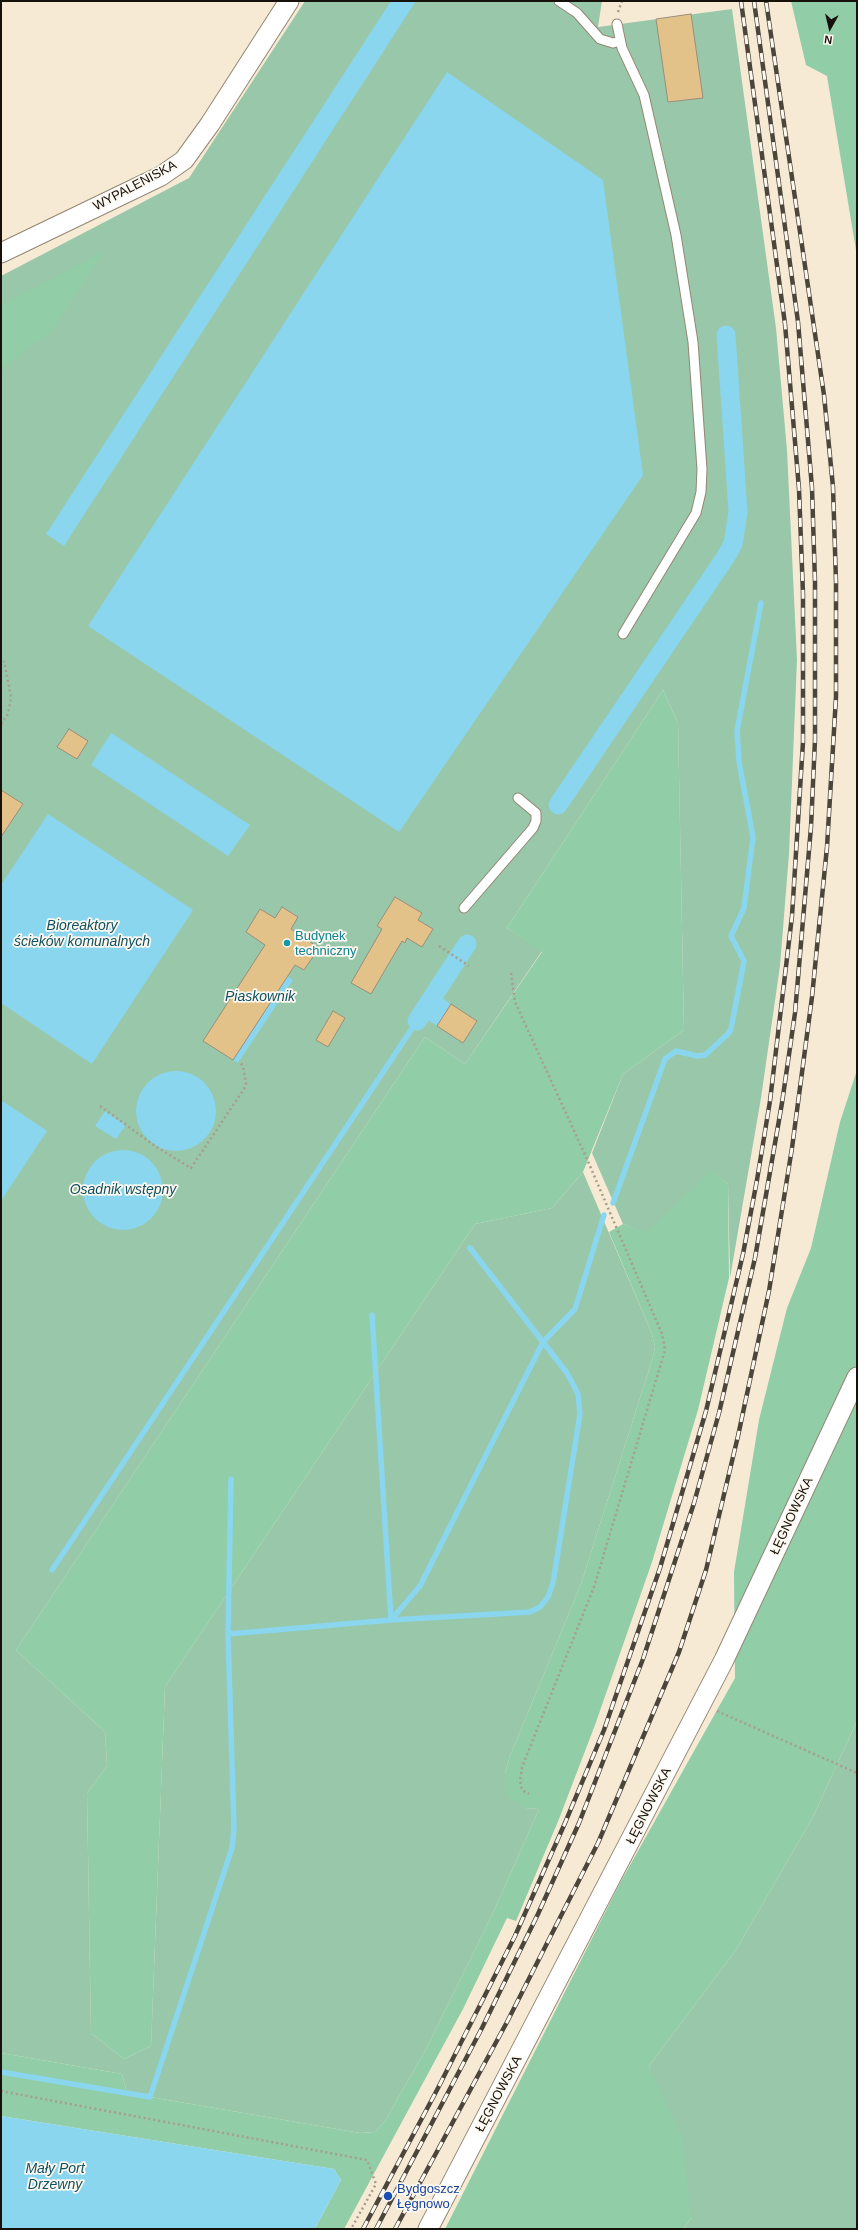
<!DOCTYPE html>
<html>
<head>
<meta charset="utf-8">
<style>
  body { margin:0 }
  #map { position:relative; width:858px; height:2230px; overflow:hidden; background:#f6ead5; font-family:Helvetica,sans-serif }
  canvas { display:block }
  .frame { position:absolute; inset:0; border:2px solid #16120b; pointer-events:none }
  .north { position:absolute; left:810px; top:8px; width:40px; height:40px; -webkit-text-stroke:3px #fdf8f0; paint-order:stroke; rotate:188deg; font-size:11px; font-weight:700; line-height:16px; text-align:center; color:#16120b }
  .north::after { content:''; display:block; margin:auto; width:14px; height:18px; background:#16120b; clip-path:polygon(50% 0,100% 100%,50% 72%,0 100%) }
</style>
</head>
<body>
<div id="map">
<canvas width="858" height="2230"></canvas>
<div class="frame"></div>
<div class="north">N</div>
</div>
<script>
const g = document.querySelector('canvas').getContext('2d');
g.lineJoin = 'round';
function fillPath(path, color) {
  g.fillStyle = color;
  g.fill(path, 'evenodd');
}
function toPath(rows) {
  const path = new Path2D();
  for (const r of rows) {
    if (r.length === 3) {
      path.moveTo(r[0] + r[2], r[1]);
      path.arc(r[0], r[1], r[2], 0, 2 * Math.PI);
      continue;
    }
    path.moveTo(r[0], r[1]);
    for (let i = 2; i < r.length; i += 2) path.lineTo(r[i], r[i + 1]);
  }
  return path;
}
function trace(path, color, width, dash) {
  g.strokeStyle = color;
  g.lineWidth = width;
  g.lineCap = dash ? 'butt' : 'round';
  g.setLineDash(dash || []);
  g.stroke(path);
}
function write(font, color, halo, rows, align = 'center') {
  g.font = font + ' Helvetica,sans-serif';
  g.lineWidth = 3.5;
  g.setLineDash([]);
  g.textBaseline = 'middle';
  g.strokeStyle = halo;
  g.fillStyle = color;
  for (const [text, x, y, turn = 0] of rows) {
    g.save();
    g.translate(x, y);
    g.rotate((+turn || 0) * Math.PI / 180);
    g.textAlign = isNaN(turn) ? turn : align;
    if (halo) g.strokeText(text, 0, 0);
    g.fillText(text, 0, 0);
    g.restore();
  }
}
fillPath(toPath([
  [305,1,602,1,598,27,732,9,776,328,787,450,797,660,789,854,780,966,761,1098,730,1278,728,1184,712,1172,647,1233,623,1224,592,1153,623,1074,684,1030,678,723,663,690,507,928,542,951,465,1064,425,1037,16,1650,105,1732,107,1766,87,1793,91,2033,124,2059,151,2046,165,1687,475,1224,552,1208,583,1172,652,1334,655,1347,653,1357,581,1584,510,1756,505,1773,505,1790,525,1808,539,1809,493,1913,427,2047,385,2121,375,2132,360,2133,127,2093,122,2074,1,2053,1,276,189,178],
  [857,1721,857,2229,684,2229,691,2218,649,2066,736,1950,813,1817]
]), '#99c7a9');
fillPath(toPath([
  [791,1,857,1,857,256,827,76,806,65],
  [103,252,54,329,1,369,1,305],
  [663,690,678,723,684,1030,623,1074,583,1172,552,1208,475,1224,165,1687,151,2046,124,2059,91,2033,87,1793,107,1766,105,1732,16,1650,425,1037,465,1064,542,952,507,928],
  [857,1070,857,1721,813,1817,736,1950,649,2066,683,2139,691,2218,684,2229,445,2229,620,1883,735,1678,734,1572,759,1420,787,1308,811,1248,840,1122],
  [712,1171,728,1184,729,1278,698,1410,652,1562,595,1725,559,1819,516,1921,507,1918,463,2009,344,2229,315,2229,341,2180,334,2169,1,2116,1,2053,122,2074,127,2093,360,2133,375,2132,385,2121,427,2047,493,1913,539,1809,525,1808,510,1799,505,1790,505,1773,510,1756,581,1584,653,1357,655,1347,652,1334,609,1232,623,1224,647,1232]
]), '#91cda7');
fillPath(toPath([
  [391,1,416,1,64,546,46,534],
  [447,72,603,180,643,475,399,832,88,626],
  [111,733,250,825,228,856,91,765],
  [48,814,193,910,92,1064,1,1003,1,885],
  [263,960,293,980,238,1063,208,1043],
  [428,988,451,1004,437,1026,413,1010],
  [176,1111,40],
  [1,1100,47,1131,1,1201],
  [105,1111,126,1125,116,1139,95,1126],
  [123,1190,40],
  [1,2116,334,2169,341,2180,315,2229,1,2229]
]), '#8ad6ee');
trace(toPath([
  [613,1203,665,1059,676,1051,697,1056,705,1055,728,1034,731,1029,744,961,731,936,744,908,753,837,739,762,737,731,761,603],
  [372,1315,391,1620,530,1612,540,1607,548,1597,553,1583,580,1414,578,1394,567,1373,470,1248],
  [52,1570,417,1021],
  [228,1634,231,1479],
  [1,2072,150,2097,232,1848,234,1828,228,1634,391,1620,420,1586,543,1342,575,1309,604,1215]
]), '#8ad6ee', 5.5);
trace(toPath([
  [558,805,725,558,733,544,738,512,726,335],
  [417,1021,467,944]
]), '#8ad6ee', 19);
const building = toPath([
  [691,14,703,98,668,102,656,19,691,14],
  [69,729,88,741,77,759,57,747,69,729],
  [1,790,23,804,1,837,1,790],
  [395,897,422,913,418,920,433,929,422,947,407,938,405,943,402,941,371,994,351,983,382,929,377,926,395,897],
  [282,907,298,917,291,929,319,948,304,970,295,965,233,1060,203,1041,265,945,246,932,260,909,275,918,282,907],
  [451,1004,477,1021,463,1043,437,1026,451,1004],
  [333,1011,345,1018,328,1047,316,1040,333,1011]
]);
fillPath(building, '#e3c28a');
trace(building, '#9a8e7c', 1);
const service = toPath([
  [559,1,577,13,600,39,613,43,620,41],
  [617,24,622,48,644,95,676,235,693,342,702,469,701,492,696,513,623,634],
  [464,908,533,828,536,821,536,813,518,798]
]);
const minor = toPath([
  [1,253,161,176,184,160,210,124,289,1],
  [428,2229,724,1660,857,1377]
]);
trace(service, '#938775', 11);
trace(minor, '#938775', 21);
trace(toPath([
  [618,12,622,1],
  [1,724,8,714,11,697,4,661],
  [439,946,469,966],
  [511,973,515,1002,587,1159,662,1334,665,1350,594,1587,522,1767,520,1781,522,1790,529,1794],
  [100,1106,158,1148,191,1168,244,1089,246,1083,243,1067,240,1061],
  [717,1711,857,1773],
  [1,2091,367,2160,376,2184,351,2229]
]), '#a69d8d', 2.5, [2, 3]);
trace(service, '#fff', 9);
trace(minor, '#fff', 19);
const rail = toPath([
  [363,2229,437,2090,515,1936,565,1823,604,1730,660,1568,706,1411,743,1254,757,1180,770,1101,792,916,803,742,803,594,799,489,785,324,741,1],
  [376,2229,482,2028,538,1914,579,1823,643,1659,694,1503,719,1413,755,1258,782,1103,795,1013,811,827,815,740,815,582,812,488,798,322,754,1],
  [395,2229,507,2022,598,1843,679,1652,706,1570,738,1436,769,1291,792,1148,812,997,827,847,836,697,836,582,833,487,824,395,766,1]
]);
trace(rail, '#4b453b', 4.5);
trace(rail, '#fdf8f0', 3, [9]);
for (const [x, y, r, color] of [
  [287,943,4,"#0f9aa8"],
  [388,2196,5,"#1a4fb4"]
]) {
  const dot = new Path2D();
  dot.arc(x, y, r, 0, 2 * Math.PI);
  g.fillStyle = color;
  g.fill(dot);
  trace(dot, '#fdf8f0', 1.5);
}
write('13px', '#16120b', '#fdf8f0', [
  ["WYPALENISKA",135,186,-28],
  ["ŁĘGNOWSKA",792,1516,-65],
  ["ŁĘGNOWSKA",649,1806,-63],
  ["ŁĘGNOWSKA",499,2094,-62]
]);
write('13px', '#0d838f', '#fdf8f0', [
  ["Budynek",295,936],
  ["techniczny",295,951]
], 'left');
write('13px', '#164399', '#fdf8f0', [
  ["Bydgoszcz",397,2189],
  ["Łęgnowo",397,2204]
], 'left');
write('italic 14px', '#0f5161', '#fdf8f0', [
  ["Bioreaktory",82,926],
  ["ścieków komunalnych",82,942],
  ["Piaskownik",260,997],
  ["Osadnik wstępny",123,1190],
  ["Mały Port",55,2169],
  ["Drzewny",55,2185]
]);
</script>
</body>
</html>
